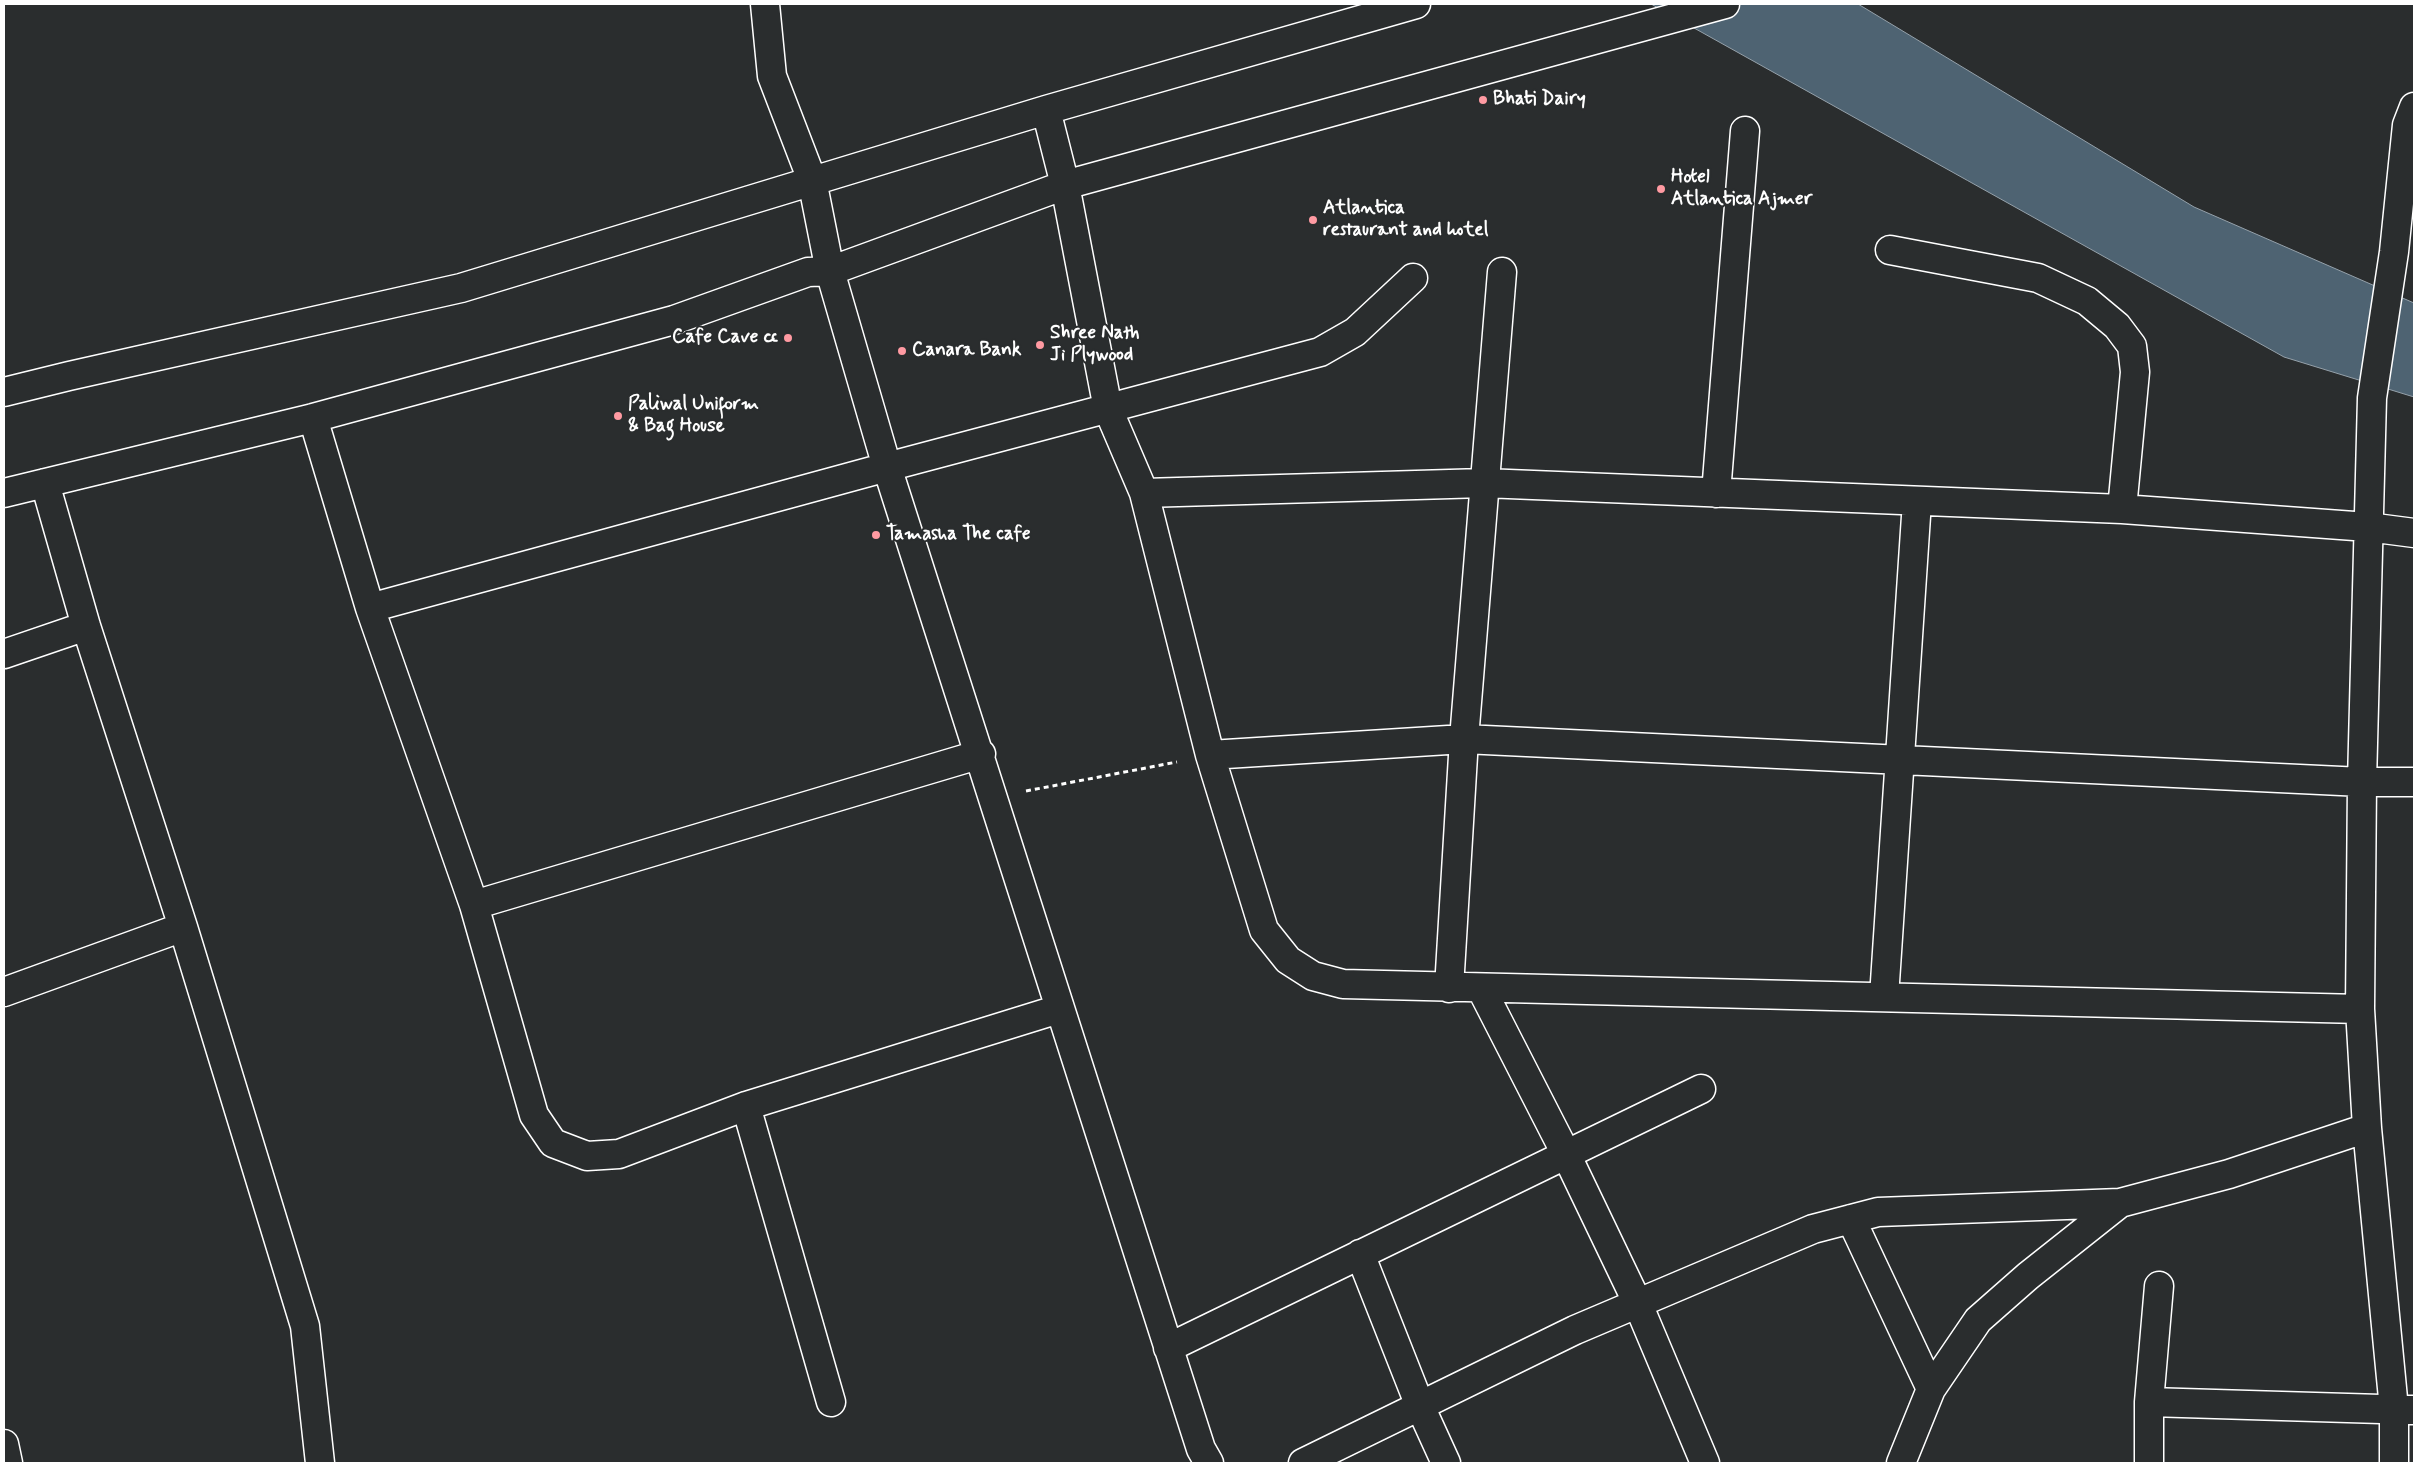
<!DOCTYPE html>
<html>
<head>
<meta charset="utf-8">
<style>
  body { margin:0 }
  #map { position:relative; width:2418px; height:1467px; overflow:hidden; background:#2a2d2e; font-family:Mynerve,sans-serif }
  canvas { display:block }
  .frame { position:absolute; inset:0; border:5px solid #fff; pointer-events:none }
</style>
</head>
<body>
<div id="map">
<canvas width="2418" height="1467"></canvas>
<div class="frame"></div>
</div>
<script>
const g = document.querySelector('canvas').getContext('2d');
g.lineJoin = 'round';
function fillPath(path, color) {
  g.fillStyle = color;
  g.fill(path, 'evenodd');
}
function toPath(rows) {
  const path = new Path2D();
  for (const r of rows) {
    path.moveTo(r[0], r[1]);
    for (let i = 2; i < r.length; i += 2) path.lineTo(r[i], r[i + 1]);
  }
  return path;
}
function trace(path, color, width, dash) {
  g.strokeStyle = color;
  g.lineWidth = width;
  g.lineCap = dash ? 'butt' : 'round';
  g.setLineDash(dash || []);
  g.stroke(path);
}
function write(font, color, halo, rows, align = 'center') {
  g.font = font + ' Mynerve,sans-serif';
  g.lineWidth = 4;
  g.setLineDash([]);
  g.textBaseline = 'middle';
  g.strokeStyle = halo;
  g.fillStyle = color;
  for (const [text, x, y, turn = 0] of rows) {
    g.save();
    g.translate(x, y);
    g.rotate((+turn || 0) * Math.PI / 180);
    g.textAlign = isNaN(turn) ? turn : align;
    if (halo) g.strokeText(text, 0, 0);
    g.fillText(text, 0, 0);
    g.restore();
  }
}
const water = toPath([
  [1651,4,1858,4,2194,207,2414,303,2414,397,2284,357,1651,4]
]);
fillPath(water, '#4e6372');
trace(water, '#95a1aa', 1);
const minor = toPath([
  [765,4,772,76,812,180,830,271,887,467,1201,1449,1209,1463],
  [1046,110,1065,185,1108,409,1144,493,1484,483,2122,509,2368,527,2414,533],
  [1890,250,2038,278,2087,301,2117,326,2132,346,2135,372,2122,509],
  [4,392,69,376,461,288,1046,110,1416,4],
  [313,418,370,608,474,905,534,1115,553,1143,587,1156,619,1154,746,1106,1059,1009],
  [45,483,86,626,183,927,305,1326,320,1463],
  [4,493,313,418,674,320,808,272,830,271,1065,185,1725,4],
  [1144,493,1210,755,1264,930,1288,960,1313,976,1343,984,2360,1009],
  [1716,493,1745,131],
  [370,608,887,467,1320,352,1355,332,1413,278],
  [4,654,86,626],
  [1210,755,1464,739,2362,782,2414,782],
  [474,905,981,754],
  [1449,988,1464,739,1502,272],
  [1481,988,1566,1154,1638,1304,1705,1463],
  [4,992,183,927],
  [1884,997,1917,501],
  [746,1106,831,1402],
  [1851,1219,1931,1389],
  [1360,1254,1420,1406,1446,1463],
  [1168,1348,1701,1089],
  [2149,1402,2414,1410],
  [4,1444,8,1463],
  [1303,1463,1575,1330,1813,1229,1878,1212,2120,1203,2229,1174,2367,1128],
  [1901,1463,1931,1389,1978,1320,2028,1276,2120,1203],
  [2149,1463,2149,1402,2159,1286],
  [2394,1463,2394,1409,2367,1128,2360,1009,2362,782,2372,398,2394,252,2407,125,2414,107]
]);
trace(minor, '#fff', 31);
trace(toPath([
  [1026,791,1177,762]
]), '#fff', 3, [5, 4]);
trace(minor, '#2a2d2e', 28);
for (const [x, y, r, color] of [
  [1483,100,5,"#ff9aa2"],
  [1661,189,5,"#ff9aa2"],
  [1313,220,5,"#ff9aa2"],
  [788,338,5,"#ff9aa2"],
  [1040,345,5,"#ff9aa2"],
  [902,351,5,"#ff9aa2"],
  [618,416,5,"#ff9aa2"],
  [876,535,5,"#ff9aa2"]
]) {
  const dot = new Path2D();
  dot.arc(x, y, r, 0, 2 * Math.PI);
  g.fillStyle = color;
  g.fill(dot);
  trace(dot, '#2a2d2e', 2);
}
write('bold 19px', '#fff', '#2a2d2e', [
  ["Bhati Dairy",1493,100],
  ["Hotel",1671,178],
  ["Atlantica Ajmer",1671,200],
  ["Atlantica",1323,209],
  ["restaurant and hotel",1323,231],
  ["Shree Nath",1050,334],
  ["Ji Plywood",1050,356],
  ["Cafe Cave cc",778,338,"right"],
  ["Canara Bank",912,351],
  ["Paliwal Uniform",628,405],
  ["& Bag House",628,427],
  ["Tamasha The cafe",886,535]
], 'left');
</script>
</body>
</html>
